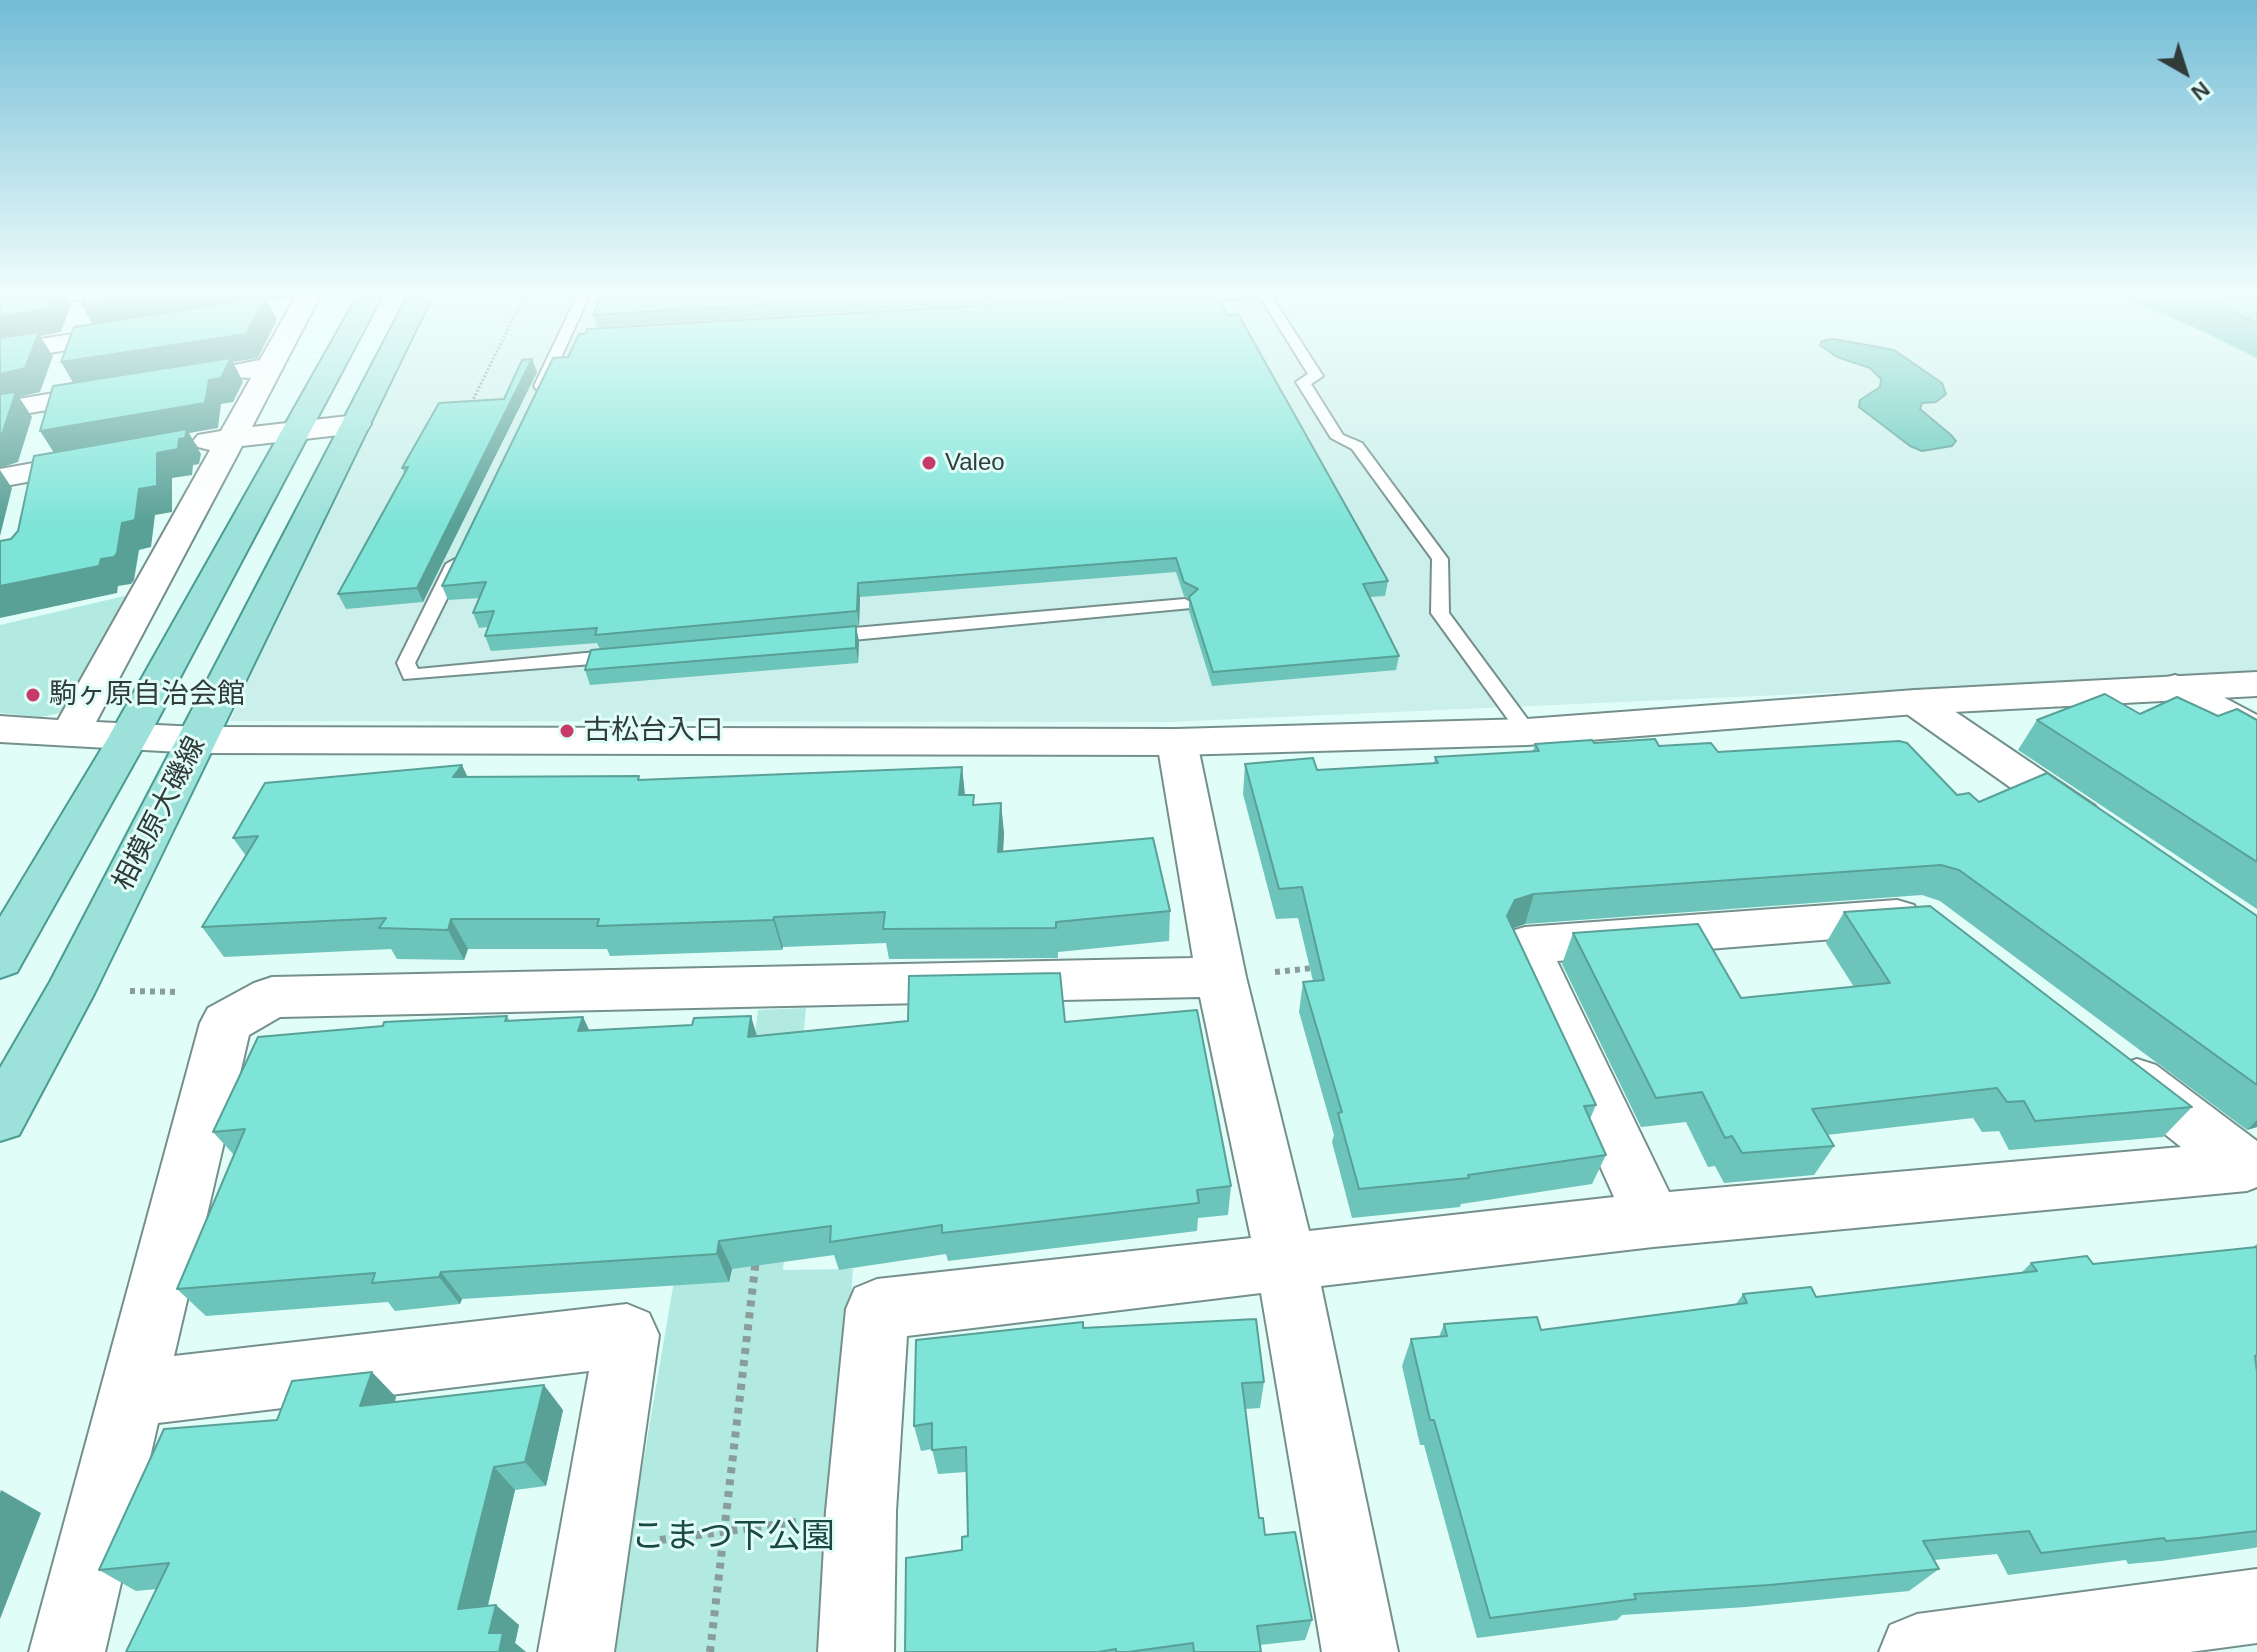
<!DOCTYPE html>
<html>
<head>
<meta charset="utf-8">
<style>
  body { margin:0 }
  #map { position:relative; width:2257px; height:1652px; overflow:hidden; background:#e0fdf8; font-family:Helvetica,sans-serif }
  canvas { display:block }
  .north { position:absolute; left:2145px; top:32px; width:80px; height:80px; -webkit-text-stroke:6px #e0fdf8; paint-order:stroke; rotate:141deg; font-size:22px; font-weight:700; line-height:32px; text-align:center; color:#303b3a }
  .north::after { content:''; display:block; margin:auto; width:28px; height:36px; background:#303b3a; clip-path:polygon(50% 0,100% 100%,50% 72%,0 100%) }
</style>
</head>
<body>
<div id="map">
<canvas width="2257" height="1652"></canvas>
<div class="north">N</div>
</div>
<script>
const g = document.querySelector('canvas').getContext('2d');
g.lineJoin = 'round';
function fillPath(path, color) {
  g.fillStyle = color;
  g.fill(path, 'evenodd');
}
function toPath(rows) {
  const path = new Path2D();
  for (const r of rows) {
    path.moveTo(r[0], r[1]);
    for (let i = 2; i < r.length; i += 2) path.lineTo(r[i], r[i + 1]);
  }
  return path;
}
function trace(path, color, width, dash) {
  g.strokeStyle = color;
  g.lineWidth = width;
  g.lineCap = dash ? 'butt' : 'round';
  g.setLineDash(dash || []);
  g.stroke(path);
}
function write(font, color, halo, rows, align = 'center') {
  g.font = font + ' Helvetica,"Noto Sans JP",sans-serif';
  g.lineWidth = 6;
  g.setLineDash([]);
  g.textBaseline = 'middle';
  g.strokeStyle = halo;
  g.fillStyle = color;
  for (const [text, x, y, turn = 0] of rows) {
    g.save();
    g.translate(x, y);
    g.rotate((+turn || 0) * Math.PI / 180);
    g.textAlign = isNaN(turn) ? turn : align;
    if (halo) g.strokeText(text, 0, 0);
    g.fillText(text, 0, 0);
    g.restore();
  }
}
fillPath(toPath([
  [416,292,2257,292,2257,674,1168,722,230,721]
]), '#cbefea');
fillPath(toPath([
  [133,594,70,711,41,717,0,713,0,625],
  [806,1008,783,1270,853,1269,827,1652,611,1652,674,1281,724,1277,758,1010]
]), '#b2eae2');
const water = toPath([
  [1834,339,1894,350,1942,383,1946,394,1936,402,1922,403,1920,409,1951,435,1956,441,1952,446,1922,451,1910,446,1859,407,1860,400,1880,387,1881,379,1870,368,1837,357,1820,345,1822,341,1834,339]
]);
fillPath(water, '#61c7bb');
trace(water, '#529d94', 2);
const service = toPath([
  [579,292,591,292,548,386,536,389,534,386,579,292],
  [1208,292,1299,292,1272,297,1323,376,1311,384,1343,435,1362,443,1448,559,1449,613,1534,728,1537,732,1534,736,1520,736,1431,613,1432,559,1352,449,1331,438,1296,382,1308,374,1262,300,1256,297,1187,301,1181,297,1187,293,1208,292],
  [455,559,464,564,415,663,418,669,617,650,626,656,617,662,404,679,397,663,446,564,455,559],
  [1185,599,1194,604,1191,608,831,642,822,636,831,630,1185,599]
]);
const minor = toPath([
  [29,292,93,292,89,297,81,299,0,311,0,297,29,292],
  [298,292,322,292,252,427,357,415,367,418,371,424,367,430,357,433,242,446,96,722,198,727,212,731,218,740,212,749,198,753,0,742,0,716,58,720,210,450,198,447,193,441,198,435,221,431,251,378,234,377,230,371,234,365,260,360,298,292],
  [126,326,135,329,139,334,135,339,0,361,0,345,126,326],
  [108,384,118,386,122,392,118,398,0,418,0,402,108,384],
  [89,453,100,456,104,462,100,468,0,487,0,469,89,453],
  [2175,675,2189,679,2257,715,2257,745,2243,741,2161,695,2156,687,2161,679,2175,675],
  [1915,690,1929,694,2095,806,2102,816,2095,826,2080,831,2065,826,1901,710,1895,702,1901,694,1915,690],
  [1177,729,1191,733,1197,742,1246,977,1309,1231,1614,1197,1501,945,1508,932,1525,927,1897,900,1914,905,1921,917,1914,929,1897,934,1557,961,1669,1192,2181,1147,2118,1097,2110,1081,2118,1065,2137,1059,2156,1065,2257,1141,2257,1187,2247,1191,1653,1247,1321,1286,1398,1652,1322,1652,1261,1293,907,1336,896,1511,894,1652,818,1652,826,1511,846,1309,855,1288,877,1279,1251,1238,1200,997,280,1017,249,1035,174,1356,627,1304,649,1313,659,1335,614,1652,538,1652,589,1371,158,1423,105,1652,29,1652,200,1023,208,1008,254,983,272,977,1193,958,1157,742,1163,733,1177,729],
  [2257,1569,2257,1643,2190,1652,1879,1652,1890,1625,1917,1614,2257,1569]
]);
const tertiary = toPath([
  [2257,672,2257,696,1915,714,1527,745,1177,755,198,753,184,749,178,740,184,731,198,727,1177,729,1527,719,1915,690,2257,672]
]);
const primary = toPath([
  [360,292,384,292,148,738,17,972,0,978,0,917,108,738,360,292],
  [410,292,434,292,94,994,19,1135,0,1141,0,1068,50,982,410,292]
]);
trace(service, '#75908c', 4);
trace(minor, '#75908c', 4);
trace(tertiary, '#75908c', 4);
trace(primary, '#4b9b92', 4);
trace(toPath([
  [470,406,526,292]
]), '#899d9a', 3, [2, 2]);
trace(toPath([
  [1275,972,1313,968],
  [130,991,180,992]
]), '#899d9a', 6, [5, 5]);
trace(toPath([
  [660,1540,796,1522],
  [710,1652,756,1259]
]), '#899d9a', 8, [6, 6]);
fillPath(service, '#fff');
fillPath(minor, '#fff');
fillPath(tertiary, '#fff');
fillPath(primary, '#9ce2da');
fillPath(toPath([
  [603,292,1168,292,597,327,593,315],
  [2110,292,2257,292,2257,358,2198,329],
  [1227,315,1388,581,1385,596,1370,597,1399,656,1396,670,1212,686,1189,611,1189,599,1184,596,1176,572,860,597,859,626,717,639,859,641,858,663,590,685,585,670,600,649,597,643,491,651,485,636,488,627,479,628,473,613,480,598,448,600,442,586],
  [532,359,537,372,423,602,346,609,338,594,405,474,402,468,504,399],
  [2140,714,2218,716,2257,720,2257,909,2018,750,2037,720],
  [1594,743,1659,746,1718,752,1957,795,1979,802,2257,916,2257,1127,2247,1130,1940,901,1922,895,1525,924,1513,928,1596,1105,1590,1119,1606,1155,1592,1184,1461,1204,1460,1207,1352,1218,1332,1142,1334,1135,1299,1012,1303,982,1313,981,1298,918,1276,919,1243,794,1245,764,1317,770,1434,763,1435,757,1533,751,1535,744],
  [962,767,965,795,975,805,1001,803,1004,834,1003,852,1170,911,1169,941,1058,952,1058,958,889,959,886,943,783,947,782,950,610,956,607,949,468,949,464,960,397,959,391,949,224,957,202,927,246,856,233,838,468,777,640,780],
  [1844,912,2192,1107,2163,1137,2009,1150,1999,1131,1982,1132,1973,1118,1827,1135,1834,1146,1814,1175,1724,1183,1715,1166,1708,1167,1686,1122,1641,1127,1562,964,1573,933,1741,998,1854,987,1826,943],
  [507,1016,510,1021,583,1017,589,1030,757,1036,1065,1022,1231,1186,1228,1215,1198,1218,1197,1231,948,1261,946,1254,839,1270,834,1255,732,1269,729,1282,462,1299,460,1304,395,1311,388,1302,206,1316,177,1289,234,1155,213,1132],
  [2257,1244,2257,1547,2254,1548,2161,1561,2128,1564,2126,1560,2008,1575,1997,1554,1934,1560,1939,1569,1909,1591,1746,1607,1622,1615,1617,1620,1477,1638,1424,1445,1420,1445,1402,1366,1411,1339,1439,1337,1444,1324,1541,1330,1736,1304,1743,1294,1816,1297,2021,1273,2031,1263,2093,1264,2253,1247],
  [1083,1328,1264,1382,1260,1408,1245,1409,1259,1518,1265,1535,1312,1620,1305,1640,1260,1645,1261,1652,905,1652,962,1550,968,1536,966,1472,938,1474,932,1449,921,1451,914,1426],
  [396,1397,395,1402,563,1410,546,1486,515,1490,488,1606,519,1625,515,1643,526,1652,126,1652,157,1589,136,1591,99,1570,277,1420]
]), '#6dc4ba');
fillPath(toPath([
  [54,292,64,292,71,304,61,332,40,336,53,356,40,392,19,397,32,417,18,462,0,468,0,317],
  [165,292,292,292,292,297,268,301,277,320,258,358,233,362,243,382,233,402,221,404,218,428,189,433,201,454,199,464,193,465,192,475,172,478,172,512,155,515,151,547,139,550,134,580,131,584,118,586,117,593,0,618,0,586,56,456,40,431,75,386,61,362,94,327,82,305],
  [532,359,537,372,423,602,417,588],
  [0,470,12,488,0,536],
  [858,583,860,597,859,626,857,611],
  [856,626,859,641,858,663,856,648],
  [462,765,476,795,453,777],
  [962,767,965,797,959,795],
  [1001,803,1004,834,1001,882,998,852],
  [1534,894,1525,924,1505,931,1507,916,1515,900],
  [774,917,783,947,782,950,773,920],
  [451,919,468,949,464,960,448,930],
  [751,1016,760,1046,748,1037],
  [583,1017,597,1047,578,1031],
  [2257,1120,2257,1127,2247,1130],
  [719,1241,732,1269,729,1282,717,1254],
  [441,1272,462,1299,460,1304,439,1277],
  [372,1372,396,1397,385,1431,360,1406],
  [544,1385,563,1410,546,1486,525,1462],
  [494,1467,515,1490,482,1629,458,1609],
  [1,1490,41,1513,0,1619,0,1493],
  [496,1605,519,1625,515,1643,526,1652,499,1652,489,1633]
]), '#59a097');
const building = toPath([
  [0,292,54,292,47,309,0,317,0,292],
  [86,292,165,292,82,305,86,292],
  [603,292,971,292,593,315,603,292],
  [1205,292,1215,292,1227,315,1238,314,1388,581,1363,584,1399,656,1213,672,1189,597,1198,589,1184,582,1176,558,858,583,857,611,595,635,597,628,485,636,494,611,473,613,486,582,442,586,553,358,568,357,579,334,585,334,587,329,1205,292],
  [2188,292,2257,292,2257,323,2213,302,2188,292],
  [266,297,246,334,61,362,74,327,266,297],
  [39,332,25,368,0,374,0,338,39,332],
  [231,358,221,378,209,380,205,403,40,431,53,386,231,358],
  [532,359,417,588,338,594,408,467,402,468,439,403,504,399,522,360,532,359],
  [16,392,1,437,0,437,0,394,16,392],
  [187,429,185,438,179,439,178,449,157,453,157,486,139,489,135,520,122,523,117,553,114,557,101,559,99,566,0,586,0,541,11,539,18,531,34,456,187,429],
  [856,626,856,648,585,670,591,650,856,626],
  [2105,694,2140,714,2177,697,2218,716,2237,709,2257,720,2257,862,2037,720,2105,694],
  [1655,739,1659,746,1711,743,1718,752,1899,741,1907,743,1957,795,1969,793,1979,802,2047,773,2257,916,2257,1085,1959,870,1941,865,1534,894,1515,900,1507,916,1596,1105,1584,1106,1606,1155,1468,1175,1469,1178,1359,1189,1338,1113,1342,1112,1303,982,1324,980,1302,887,1279,889,1245,764,1313,758,1317,770,1438,763,1435,757,1539,751,1535,744,1592,740,1594,743,1655,739],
  [462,765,453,777,639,776,638,780,962,767,959,795,974,795,973,805,1001,803,998,852,1153,838,1170,911,1056,922,1056,928,883,929,885,912,774,917,773,920,597,926,599,919,451,919,448,930,379,928,386,918,202,927,258,836,233,838,265,783,462,765],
  [1930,906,2192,1107,2035,1121,2024,1101,2007,1102,1997,1088,1812,1109,1834,1146,1742,1153,1732,1136,1725,1138,1702,1092,1656,1098,1573,933,1698,924,1741,998,1890,983,1844,912,1930,906],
  [1060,973,1065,1022,1197,1010,1231,1186,1197,1190,1199,1203,942,1233,942,1225,830,1242,831,1226,719,1241,717,1254,441,1272,439,1277,372,1283,375,1273,177,1289,245,1129,213,1132,258,1037,383,1026,384,1022,507,1016,505,1021,583,1017,578,1031,692,1025,694,1018,751,1016,748,1037,908,1021,909,976,1060,973],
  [2257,1247,2257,1355,2255,1356,2257,1372,2257,1531,2199,1538,2166,1541,2164,1538,2041,1553,2029,1531,1923,1541,1939,1569,1769,1585,1634,1594,1636,1599,1490,1618,1434,1420,1430,1420,1411,1339,1447,1336,1444,1324,1537,1317,1541,1330,1747,1303,1743,1294,1811,1287,1816,1297,2037,1271,2031,1263,2087,1256,2093,1264,2257,1247],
  [1256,1319,1264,1382,1242,1383,1259,1518,1263,1518,1265,1535,1295,1532,1312,1620,1257,1626,1261,1652,1194,1652,1193,1643,1128,1652,1116,1652,1116,1649,1098,1652,905,1652,906,1558,962,1550,962,1537,968,1536,966,1447,932,1450,932,1423,914,1426,916,1340,1083,1322,1083,1328,1256,1319],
  [372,1372,360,1406,544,1385,525,1462,494,1467,458,1609,496,1605,489,1633,503,1633,499,1652,126,1652,169,1563,99,1570,164,1429,277,1420,292,1381,372,1372]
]);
fillPath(building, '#7fe4d8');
trace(building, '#59a097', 2);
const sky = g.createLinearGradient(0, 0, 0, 524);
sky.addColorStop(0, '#72bcd6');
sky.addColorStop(0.56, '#f1fefc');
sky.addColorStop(1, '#f1fefc00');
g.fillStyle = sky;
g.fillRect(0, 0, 2257, 524);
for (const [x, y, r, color] of [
  [929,463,8,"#c83b69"],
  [33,695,8,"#c83b69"],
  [567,731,8,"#c83b69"]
]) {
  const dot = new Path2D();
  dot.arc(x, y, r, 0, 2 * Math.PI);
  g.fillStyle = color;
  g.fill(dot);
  trace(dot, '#e0fdf8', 3);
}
write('24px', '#303b3a', '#e0fdf8', [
  ["Valeo",945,463]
], 'left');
write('28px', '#303b3a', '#e0fdf8', [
  ["駒ヶ原自治会館",49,695],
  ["古松台入口",583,731]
], 'left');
write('28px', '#303b3a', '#e0fdf8', [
  ["相模原大磯線",160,814,-63]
]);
write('34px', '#1b4944', '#e0fdf8', [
  ["こまつ下公園",733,1538]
]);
</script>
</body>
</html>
